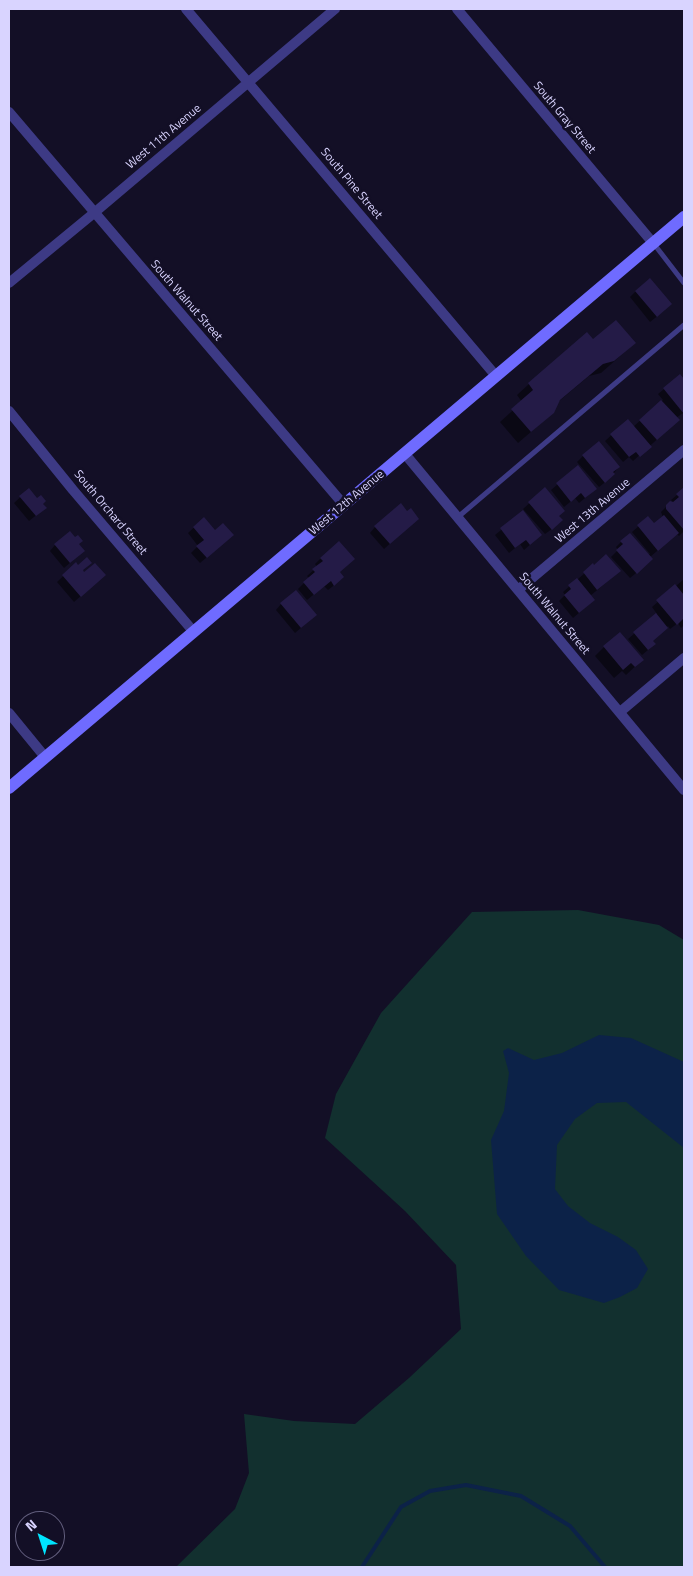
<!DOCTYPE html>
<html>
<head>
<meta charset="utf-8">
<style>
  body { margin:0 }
  #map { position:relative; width:693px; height:1576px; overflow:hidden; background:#130f26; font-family:"Titillium Web",sans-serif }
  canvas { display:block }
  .frame { position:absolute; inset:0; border:10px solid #d9d4ff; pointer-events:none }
  .north { position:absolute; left:15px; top:1511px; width:50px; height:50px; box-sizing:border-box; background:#130f26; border:1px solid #625e7d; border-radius:50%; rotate:320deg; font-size:14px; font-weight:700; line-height:20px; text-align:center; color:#d9d4ff }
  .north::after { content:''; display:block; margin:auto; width:18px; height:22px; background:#00e5ff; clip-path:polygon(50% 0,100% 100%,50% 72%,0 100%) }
</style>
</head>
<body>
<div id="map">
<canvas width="693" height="1576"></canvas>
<div class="frame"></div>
<div class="north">N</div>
</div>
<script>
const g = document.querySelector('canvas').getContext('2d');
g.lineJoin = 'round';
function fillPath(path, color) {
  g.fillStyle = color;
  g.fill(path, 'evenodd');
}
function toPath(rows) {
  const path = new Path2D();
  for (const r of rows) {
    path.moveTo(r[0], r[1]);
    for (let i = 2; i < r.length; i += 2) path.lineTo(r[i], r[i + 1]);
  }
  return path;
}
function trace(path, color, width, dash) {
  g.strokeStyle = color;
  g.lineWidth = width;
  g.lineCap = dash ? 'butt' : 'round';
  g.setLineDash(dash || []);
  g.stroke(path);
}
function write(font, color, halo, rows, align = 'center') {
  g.font = font + ' "Titillium Web",sans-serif';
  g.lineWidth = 5;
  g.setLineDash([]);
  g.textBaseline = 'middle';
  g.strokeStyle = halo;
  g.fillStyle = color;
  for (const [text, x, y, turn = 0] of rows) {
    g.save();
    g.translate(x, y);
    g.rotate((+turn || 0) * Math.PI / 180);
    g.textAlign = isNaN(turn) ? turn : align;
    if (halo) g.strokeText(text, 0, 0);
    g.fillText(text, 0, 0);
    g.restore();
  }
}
fillPath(toPath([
  [578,910,659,925,684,940,684,1567,178,1567,177,1566,235,1509,249,1473,244,1414,294,1421,355,1424,409,1378,461,1329,456,1265,405,1211,325,1138,336,1094,381,1013,472,912]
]), '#12302f');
fillPath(toPath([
  [599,1035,631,1038,684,1062,684,1148,626,1102,597,1103,575,1119,557,1145,555,1189,568,1206,590,1223,618,1237,636,1250,648,1269,637,1288,620,1297,604,1303,559,1290,526,1256,497,1214,491,1140,504,1111,509,1073,503,1051,508,1048,534,1060,562,1053]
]), '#0c2248');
fillPath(toPath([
  [636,291,665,310,650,322,630,297],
  [593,341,635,343,601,373,589,376,558,402,553,413,518,443,500,422,522,402,517,395,529,384],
  [680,376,684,381,684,415,683,413,676,418,672,426,633,461,629,457,623,462,605,441,628,420,633,427,663,400,658,394],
  [583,456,619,467,608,480,599,487,577,462],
  [578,467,590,494,579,503,575,498,564,507,551,490],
  [29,489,39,513,29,521,14,503],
  [545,489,558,516,556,526,545,534,523,509],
  [684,489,684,531,679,536,677,534,650,557,646,565,630,578,611,557,618,550,616,547,621,542,648,555,650,554,632,532,648,518,654,525,663,517,661,512,670,503,675,504,671,500],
  [523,512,541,535,524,550,520,544,509,553,495,535],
  [407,513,412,524,384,549,370,533,375,527],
  [203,519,214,532,226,541,200,563,191,553,198,546,188,533],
  [78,544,78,556,64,568,50,551,55,545],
  [321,558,339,573,337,583,328,590,324,586,307,600,298,589,309,578,307,576,317,567,315,564],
  [76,564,81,571,98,581,74,602,57,582],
  [593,566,613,577,590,596,594,600,573,618,559,601,565,595,563,592],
  [684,579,684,625,681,628,678,623,670,629,668,626,652,641,648,650,642,655,628,639,657,614,652,607],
  [281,604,309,621,295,633,276,610],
  [604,647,642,660,626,675,622,671,614,678,595,656]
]), '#0007');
trace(toPath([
  [362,1567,401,1507,430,1491,466,1485,521,1496,570,1526,605,1567]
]), '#0c2248', 4);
fillPath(toPath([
  [650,278,672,304,657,317,635,291],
  [616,320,636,343,614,361,603,364,560,400,554,413,531,432,511,409,533,390,528,383,587,332,593,339],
  [680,374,684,379,684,414,663,388],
  [661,400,680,420,657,440,639,420],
  [628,419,652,447,640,457,636,452,629,457,610,434],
  [599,441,620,467,613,472,615,474,605,483,582,455],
  [578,465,597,489,585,498,581,493,571,502,556,483],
  [545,487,565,511,559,516,563,520,552,530,528,502],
  [684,487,684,530,666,509,666,505,670,501,673,502,679,497,676,494],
  [29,488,37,498,41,495,46,501,43,504,47,508,36,516,19,496],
  [401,503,407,511,411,508,419,519,390,544,374,526],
  [523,510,542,535,530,545,526,540,515,548,500,528],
  [664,515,679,533,658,551,637,525,648,516,654,523],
  [204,517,215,530,223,523,234,535,207,558,196,546,204,540,193,527],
  [70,531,75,537,78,535,83,541,79,544,85,551,70,563,54,544],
  [630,533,653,559,637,574,616,550,623,544,620,541],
  [339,541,355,559,340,572,344,577,334,586,331,581,314,595,303,582,315,572,312,569,323,561,320,558],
  [606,554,621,571,597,590,583,572,593,563,594,565],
  [87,557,92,563,83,570,84,572,95,563,106,575,81,597,62,575,76,562,78,565],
  [577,578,595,600,579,613,564,595,571,589,568,585],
  [675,584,684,595,684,618,677,625,656,600],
  [296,590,317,615,301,628,280,603],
  [656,613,668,628,653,641,656,644,648,650,633,632],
  [620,632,644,660,635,667,631,663,623,670,603,646]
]), '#241b47');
trace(toPath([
  [654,244,684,283],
  [458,517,684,325]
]), '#3d3a85', 5);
trace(toPath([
  [186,9,496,376],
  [457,9,653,243],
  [9,112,344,505],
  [9,283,94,213,335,9],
  [9,411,73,490,193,631],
  [405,454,684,790],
  [518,590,684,450],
  [620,712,684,658],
  [9,713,45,757]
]), '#3d3a85', 10);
trace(toPath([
  [9,788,684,217]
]), '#6f6bff', 12);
write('12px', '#d9d4ff', '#130f26', [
  ["South Gray Street",564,118,50],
  ["West 11th Avenue",164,137,-40],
  ["South Pine Street",351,184,50],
  ["South Walnut Street",186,301,49],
  ["West 12th Avenue",347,503,-40],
  ["West 13th Avenue",593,511,-40],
  ["South Orchard Street",110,513,50],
  ["South Walnut Street",554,614,50]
]);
</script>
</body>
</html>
